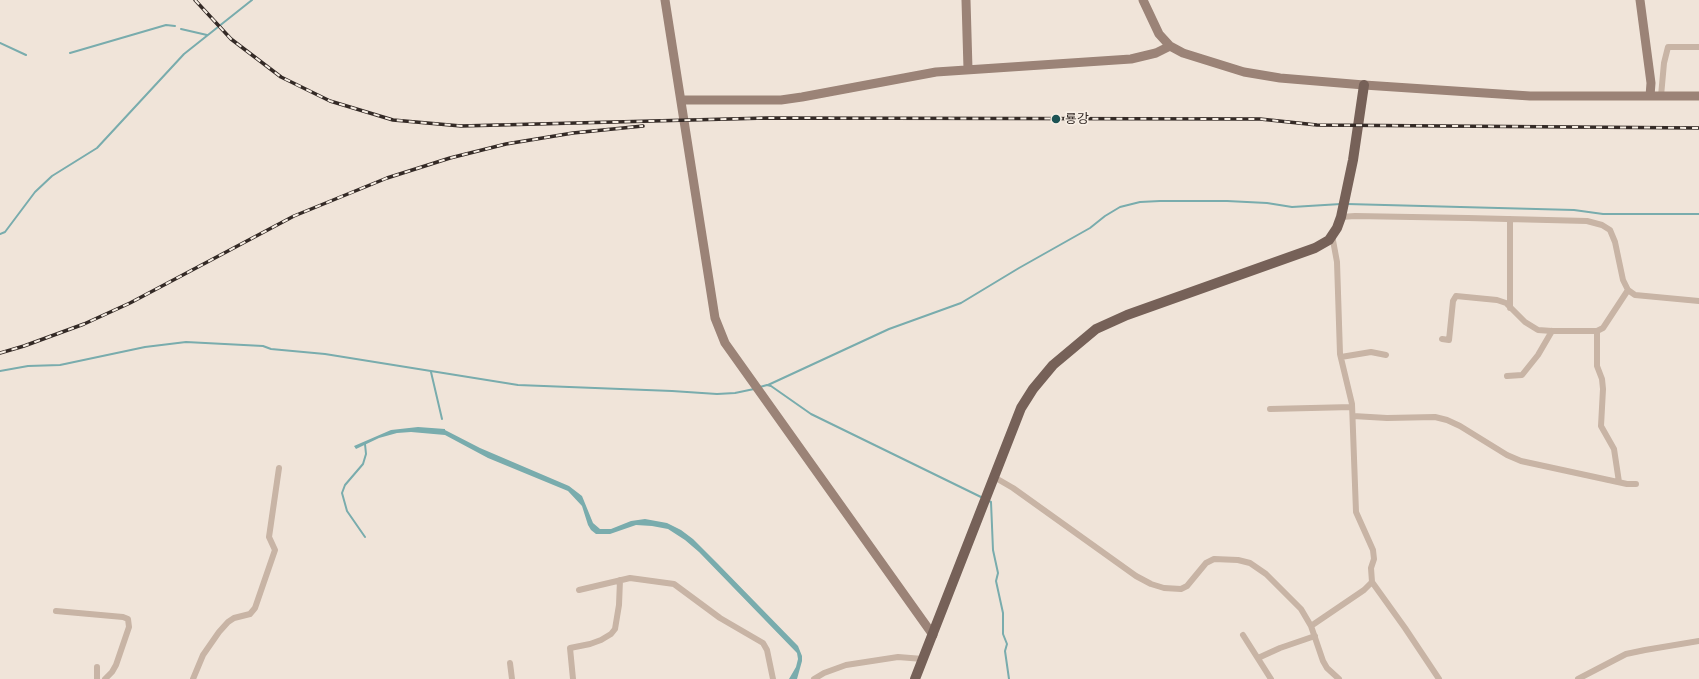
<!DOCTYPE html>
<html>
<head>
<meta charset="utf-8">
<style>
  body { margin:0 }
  canvas { display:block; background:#f0e4d9 }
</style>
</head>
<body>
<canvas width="1699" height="679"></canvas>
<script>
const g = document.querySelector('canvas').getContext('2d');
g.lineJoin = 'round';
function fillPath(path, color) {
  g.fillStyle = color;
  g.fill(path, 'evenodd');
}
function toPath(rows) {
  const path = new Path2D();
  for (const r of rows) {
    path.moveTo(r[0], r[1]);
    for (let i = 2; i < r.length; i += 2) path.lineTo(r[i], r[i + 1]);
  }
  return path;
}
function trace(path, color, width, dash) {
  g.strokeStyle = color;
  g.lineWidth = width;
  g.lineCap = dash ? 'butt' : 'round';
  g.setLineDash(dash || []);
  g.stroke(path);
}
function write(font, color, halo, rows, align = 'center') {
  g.font = font + ' "Golos Text","Noto Sans KR",sans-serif';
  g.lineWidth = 3.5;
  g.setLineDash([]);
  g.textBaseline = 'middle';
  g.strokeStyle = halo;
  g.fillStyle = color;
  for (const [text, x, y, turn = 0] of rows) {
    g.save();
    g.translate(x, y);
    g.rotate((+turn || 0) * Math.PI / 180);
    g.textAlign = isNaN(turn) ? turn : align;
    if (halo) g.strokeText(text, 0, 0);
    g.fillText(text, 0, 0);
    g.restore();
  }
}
fillPath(toPath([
  [418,427,445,429,445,430,480,448,569,486,582,496,593,523,600,529,611,529,631,521,645,519,667,523,681,530,693,539,718,564,798,646,802,656,802,661,797,679,789,679,796,667,798,659,797,653,699,552,685,540,668,529,652,526,636,525,610,534,596,534,591,530,588,525,582,506,568,491,488,458,445,435,411,432,397,433,379,438,356,449,354,446,391,430]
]), '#79acad');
trace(toPath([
  [181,29,207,35],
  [0,43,26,55],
  [70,53,166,25,175,26],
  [1347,204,1574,210,1603,214,1699,214],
  [0,234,5,232,35,192,52,176,97,148,184,54,252,0],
  [0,371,28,366,60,365,145,347,186,342,263,346,271,349,325,354,518,385,672,391,717,394,735,393,754,389],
  [431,372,442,419],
  [768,385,889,329,961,303,1019,268,1090,228,1105,216,1120,207,1140,202,1160,201,1227,201,1267,203,1292,207,1341,204],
  [760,387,767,385,771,386,811,414,983,498],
  [989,501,991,502,993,550,998,573,996,581,1003,613,1003,634,1007,644,1005,651,1009,679],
  [365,537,347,511,342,493,345,485,363,464,366,454,365,444]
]), '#79acad', 2);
trace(toPath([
  [1661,96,1664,63,1668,47,1699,47],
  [1341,217,1355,216,1468,218,1587,221,1602,225,1610,230,1615,242,1623,280,1628,290,1635,295,1699,301],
  [1510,308,1510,219],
  [1597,331,1597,366,1602,379,1603,389,1601,426,1614,449,1619,482],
  [1442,339,1449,340,1453,301,1456,296,1497,300,1506,303,1525,322,1538,330,1552,331,1597,331,1603,328,1628,290],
  [1341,357,1371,352,1386,355],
  [1507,376,1522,375,1538,355,1552,331],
  [1270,409,1352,407],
  [1353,416,1387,418,1435,417,1447,420,1460,426,1507,455,1521,461,1627,484,1636,484],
  [994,477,1013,488,1136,576,1151,584,1164,588,1181,589,1187,586,1206,563,1214,559,1238,560,1250,563,1266,574,1301,609,1311,626,1323,661,1327,668,1339,679],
  [1372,582,1405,628,1439,679],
  [579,590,630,578,674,584,720,618,763,643,767,650,773,679],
  [56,611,123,617,128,619,129,627,116,665,112,672,105,679],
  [1311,626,1364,590,1372,582,1371,568,1374,559,1373,550,1356,512,1352,404,1340,354,1337,262,1332,235],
  [1243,635,1271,679],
  [1258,658,1280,648,1315,636],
  [510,663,512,679],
  [97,667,97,679],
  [193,679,203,655,219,632,228,622,234,618,250,614,255,608,275,550,269,537,279,468],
  [573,679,570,648,590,644,601,640,611,634,615,629,619,605,620,580],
  [814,679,824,673,846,665,898,657,923,659],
  [1578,679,1626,654,1645,650,1699,641]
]), '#c8b4a5', 6);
trace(toPath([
  [665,0,715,318,725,343,933,635],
  [966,0,968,69],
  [1143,0,1159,34,1170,46,1183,53,1244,72,1280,78,1364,85,1530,96,1699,96],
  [1640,0,1651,83,1650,96],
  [681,100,781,100,802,97,936,72,1131,59,1156,53,1170,46]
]), '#9b8377', 9);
trace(toPath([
  [915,679,1021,408,1033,389,1053,365,1096,329,1127,315,1315,248,1329,240,1337,228,1341,217,1353,160,1364,85]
]), '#766158', 10);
const rail = toPath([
  [195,0,231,39,281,77,330,101,393,120,461,126,767,118,1260,119,1317,125,1699,128],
  [0,353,24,346,84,324,130,303,294,216,387,178,450,158,506,144,573,133,643,126]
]);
trace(rail, '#342a26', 3.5);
trace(rail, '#f8efe5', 2, [6]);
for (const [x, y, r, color] of [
  [1056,119,5,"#1d5354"]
]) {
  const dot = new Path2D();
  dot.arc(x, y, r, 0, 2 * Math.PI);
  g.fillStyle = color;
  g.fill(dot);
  trace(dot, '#f8efe5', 1.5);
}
write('13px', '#342a26', '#f8efe5', [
  ["룡강",1065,119]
], 'left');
</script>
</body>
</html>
